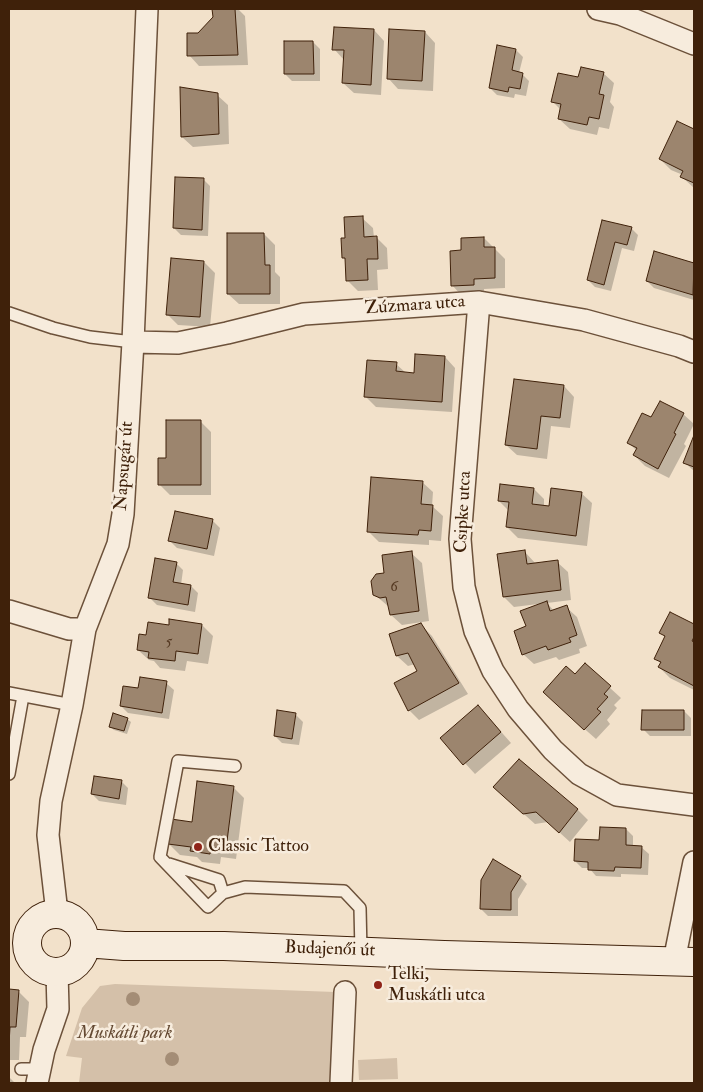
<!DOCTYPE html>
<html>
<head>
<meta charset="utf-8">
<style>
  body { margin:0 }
  #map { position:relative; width:703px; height:1092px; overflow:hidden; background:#f2e1ca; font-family:"IM FELL Double Pica",serif }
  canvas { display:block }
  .frame { position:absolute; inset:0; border:10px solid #3f210a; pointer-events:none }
</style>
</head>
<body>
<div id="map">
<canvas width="703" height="1092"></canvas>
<div class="frame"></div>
</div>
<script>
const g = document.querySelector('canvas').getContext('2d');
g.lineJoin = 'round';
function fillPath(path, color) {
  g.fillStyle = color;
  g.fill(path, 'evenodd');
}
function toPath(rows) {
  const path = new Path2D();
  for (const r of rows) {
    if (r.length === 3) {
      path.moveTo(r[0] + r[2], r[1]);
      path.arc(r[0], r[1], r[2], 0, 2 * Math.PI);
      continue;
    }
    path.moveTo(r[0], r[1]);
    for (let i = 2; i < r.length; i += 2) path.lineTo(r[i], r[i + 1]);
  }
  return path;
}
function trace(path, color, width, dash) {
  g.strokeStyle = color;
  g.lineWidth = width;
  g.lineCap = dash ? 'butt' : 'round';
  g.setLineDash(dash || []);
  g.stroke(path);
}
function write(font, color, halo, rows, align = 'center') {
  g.font = font + ' "IM FELL Double Pica",serif';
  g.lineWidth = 5;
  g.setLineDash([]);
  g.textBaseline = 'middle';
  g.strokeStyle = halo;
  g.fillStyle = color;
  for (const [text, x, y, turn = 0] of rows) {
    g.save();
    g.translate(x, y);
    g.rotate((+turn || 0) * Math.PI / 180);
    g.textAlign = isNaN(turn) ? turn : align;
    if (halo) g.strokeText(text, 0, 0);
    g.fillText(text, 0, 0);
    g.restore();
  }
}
fillPath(toPath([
  [115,984,335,992,332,1083,79,1083,82,1058,66,1056,82,1008,100,986],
  [397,1058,398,1079,359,1080,358,1060]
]), '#d4c0a9');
fillPath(toPath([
  [213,9,238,9,245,16,248,65,199,66,189,55,198,35,214,17],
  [374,30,384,41,381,95,354,93,343,83,344,60,334,49],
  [425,32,435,43,433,91,398,89,388,78],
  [313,42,320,49,320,81,292,81,285,74],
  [516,50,523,57,519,73,522,74,529,81,526,96,515,94,514,98,497,95,490,88],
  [603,73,614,83,610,102,614,107,609,129,599,127,597,135,570,129,559,119,561,110,553,102,579,78],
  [217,95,228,105,229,144,193,147,182,137],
  [677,122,694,130,694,188,682,177,683,175,671,170,660,159],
  [203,179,210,186,208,236,181,235,174,228],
  [362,218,373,228,374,238,376,237,387,248,388,269,377,270,378,290,358,291,347,280,346,261,343,257,346,240],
  [603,221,631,228,638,235,634,251,622,248,611,291,595,287,588,280],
  [264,234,275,245,275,272,280,277,280,304,239,304,228,294],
  [484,238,505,259,505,288,484,289,484,295,462,296,452,285,462,252],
  [655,253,694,264,694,300,654,288,647,281],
  [204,262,215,273,210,327,178,325,167,314],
  [445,357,455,368,452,412,376,407,365,396,396,364,406,373,415,374],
  [564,386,574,397,570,428,551,426,547,459,517,455,506,445],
  [683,414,694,424,684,444,686,446,669,478,645,466,634,455,637,451,628,442,652,419],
  [200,421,211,432,211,495,170,495,159,484],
  [694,439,694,471,684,462],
  [422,482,433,492,432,506,443,516,441,541,429,540,429,545,379,542,368,531],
  [534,489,544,499,544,506,550,507,581,493,592,503,587,546,518,538,507,527,509,511,499,501],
  [213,521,220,528,214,556,177,548,170,541],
  [525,552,536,564,557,562,568,572,571,600,547,603,554,611,566,607,577,617,587,646,579,649,580,653,559,660,556,657,534,664,523,654,528,627,538,604,514,607,504,597],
  [411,553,422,563,429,621,402,625,391,615,389,607,374,594,386,574],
  [176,563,183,570,181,585,191,586,198,593,195,612,157,605,150,598],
  [671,613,694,625,694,690,670,678,659,667,661,664,656,658,666,638,661,633],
  [171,621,202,625,213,636,208,664,187,661,185,671,160,668,154,661,149,660,138,650,147,637,170,627],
  [421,625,432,636,468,694,419,720,409,710,419,671,415,664,408,666,397,656],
  [585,665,621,698,614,705,617,708,607,720,610,724,596,739,555,703],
  [166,683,174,690,169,719,128,713,121,706,139,690],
  [684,711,691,718,691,736,650,736,643,729],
  [296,715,303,722,299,745,282,743,275,736],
  [488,717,511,743,475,774,442,738],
  [127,719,131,722,127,734,114,730,110,727],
  [121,781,128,788,126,805,99,801,92,794],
  [233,787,244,798,236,859,221,857,220,864,202,862,197,857,180,855,169,844],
  [506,798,577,809,588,820,570,842,548,822,535,824],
  [626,829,633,836,633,847,641,847,649,854,648,875,621,874,621,877,596,876,589,868,582,868,575,861,601,842],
  [520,877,527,884,518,899,518,916,488,916,481,909],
  [9,990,18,991,29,1002,26,1037,20,1037,19,1060,9,1060],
  [9,1077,15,1083,9,1083]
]), '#0003');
const building = toPath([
  [212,9,235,9,238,55,187,56,187,33,198,33,213,17,212,9],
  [334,27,374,29,371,85,342,83,344,50,332,50,334,27],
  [389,29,425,31,422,81,387,79,389,29],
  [284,41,313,41,314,74,284,74,284,41],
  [497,45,516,49,512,70,523,73,520,89,509,87,508,92,489,88,497,45],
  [581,67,604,72,599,94,604,95,599,119,589,117,587,125,558,119,561,104,551,102,558,73,578,77,581,67],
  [180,87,218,93,219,134,181,137,180,87],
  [677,121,694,129,694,183,680,177,683,171,659,159,677,121],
  [175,177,204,178,202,230,173,228,175,177],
  [363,216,364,237,377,236,378,259,367,259,368,280,346,281,345,258,342,258,341,238,345,238,344,217,363,216],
  [602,220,632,227,627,245,615,242,604,285,587,280,602,220],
  [227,233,264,233,265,265,270,265,270,294,227,294,227,233],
  [484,237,484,247,495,247,495,278,474,279,474,285,451,286,450,251,461,250,461,238,484,237],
  [654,251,694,263,693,295,646,281,654,251],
  [171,258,204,261,200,317,166,315,171,258],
  [415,354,445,356,442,402,364,397,367,360,397,362,396,371,414,373,415,354],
  [514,379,564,385,560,418,541,416,537,449,505,445,514,379],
  [660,401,684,413,674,433,676,434,658,469,633,455,637,448,627,443,642,413,651,417,660,401],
  [166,420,201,420,201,485,158,485,158,458,166,458,166,420],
  [694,435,694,467,683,463,694,435],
  [371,477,423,481,421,504,433,505,431,531,419,530,418,535,367,532,371,477],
  [500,484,534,488,532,504,549,506,551,488,582,492,576,536,506,527,509,502,498,501,500,484],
  [175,511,213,519,207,549,168,541,175,511],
  [525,550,527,564,558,560,561,590,503,597,497,554,525,550],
  [412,551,419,611,390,615,386,597,380,598,373,595,371,581,376,574,384,573,382,555,412,551],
  [155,558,177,562,173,582,191,585,188,605,148,598,155,558],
  [547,601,550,611,567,605,577,635,569,638,571,642,548,650,546,646,522,655,514,631,526,626,520,611,547,601],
  [670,612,694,624,694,637,692,641,694,642,694,686,658,667,661,662,654,659,665,636,659,633,670,612],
  [169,619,202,624,198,654,176,651,175,661,148,658,149,652,137,650,139,634,146,635,148,622,169,625,169,619],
  [421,623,459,683,408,711,394,683,417,671,408,653,396,656,389,634,421,623],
  [585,663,611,686,604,694,608,697,597,709,601,712,584,730,543,692,566,666,575,674,585,663],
  [140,677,167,681,162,713,120,706,123,686,138,688,140,677],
  [478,705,501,732,463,765,440,738,478,705],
  [277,710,296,713,292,739,274,736,277,710],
  [642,710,684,710,684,730,641,730,642,710],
  [113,713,128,718,124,731,109,727,113,713],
  [519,759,578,809,559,833,536,812,523,814,493,787,519,759],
  [94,776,122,780,119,799,91,794,94,776],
  [197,781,234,786,226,849,211,847,210,854,190,851,191,847,168,844,171,819,192,822,197,781],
  [600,827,626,828,626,845,642,846,641,868,615,867,614,871,588,870,588,862,574,861,575,839,599,840,600,827],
  [493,859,521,876,511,892,511,910,480,909,481,880,493,859],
  [9,989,19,990,16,1027,10,1027,9,1044,9,989]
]);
fillPath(building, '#9c856e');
trace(building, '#3f210a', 1);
const lane = toPath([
  [9,313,53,328,90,337,133,342],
  [9,693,72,705],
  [235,766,178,761,160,857,208,907,223,893,245,887,344,891,360,908,361,952],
  [9,774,23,696],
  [169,864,219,880,223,893],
  [21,1069,39,1069]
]);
const street = toPath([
  [598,9,620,14,694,44],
  [479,302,460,539,464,587,475,631,493,671,518,709,553,750,579,774,617,795,694,805],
  [133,342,178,343,227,333,304,314,479,302,584,320,679,346,694,352],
  [9,611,69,629,85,629],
  [57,913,48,835,51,801,72,705,85,629,118,544,123,514,133,342,147,9],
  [674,961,694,862],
  [37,1083,44,1050,58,1009,57,972],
  [341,1083,345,992]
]);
const secondary = toPath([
  [56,943,29],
  [85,943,124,946,224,946,444,955,694,962]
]);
trace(lane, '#6c513a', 14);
trace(street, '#6c513a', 24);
trace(secondary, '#3f210a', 30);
trace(lane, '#f7ecdd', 11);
trace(street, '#f7ecdd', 21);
trace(secondary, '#f7ecdd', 28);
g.fillStyle = '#a48d76';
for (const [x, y] of [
  [133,999],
  [172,1059]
]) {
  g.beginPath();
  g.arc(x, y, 7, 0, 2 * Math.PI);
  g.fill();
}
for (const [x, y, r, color] of [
  [198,847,5,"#8f2418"],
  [378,985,5,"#8f2418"]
]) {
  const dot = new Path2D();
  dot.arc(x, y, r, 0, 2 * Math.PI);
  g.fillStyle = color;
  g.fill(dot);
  trace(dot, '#f7ecdd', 2);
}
write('15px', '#563a23', null, [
  ["6",394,588],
  ["5",169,643]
]);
write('18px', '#3f210a', '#f7ecdd', [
  ["Zúzmara utca",415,306,-4],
  ["Napsugár út",125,466,-86],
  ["Csipke utca",464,512,-87],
  ["Budajenői út",330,950,2]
]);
write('18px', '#3f210a', '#f7ecdd', [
  ["Classic Tattoo",208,847],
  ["Telki,",388,975],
  ["Muskátli utca",388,996]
], 'left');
write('italic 18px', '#644932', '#f7ecdd', [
  ["Muskátli park",125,1034]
]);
</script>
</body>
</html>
